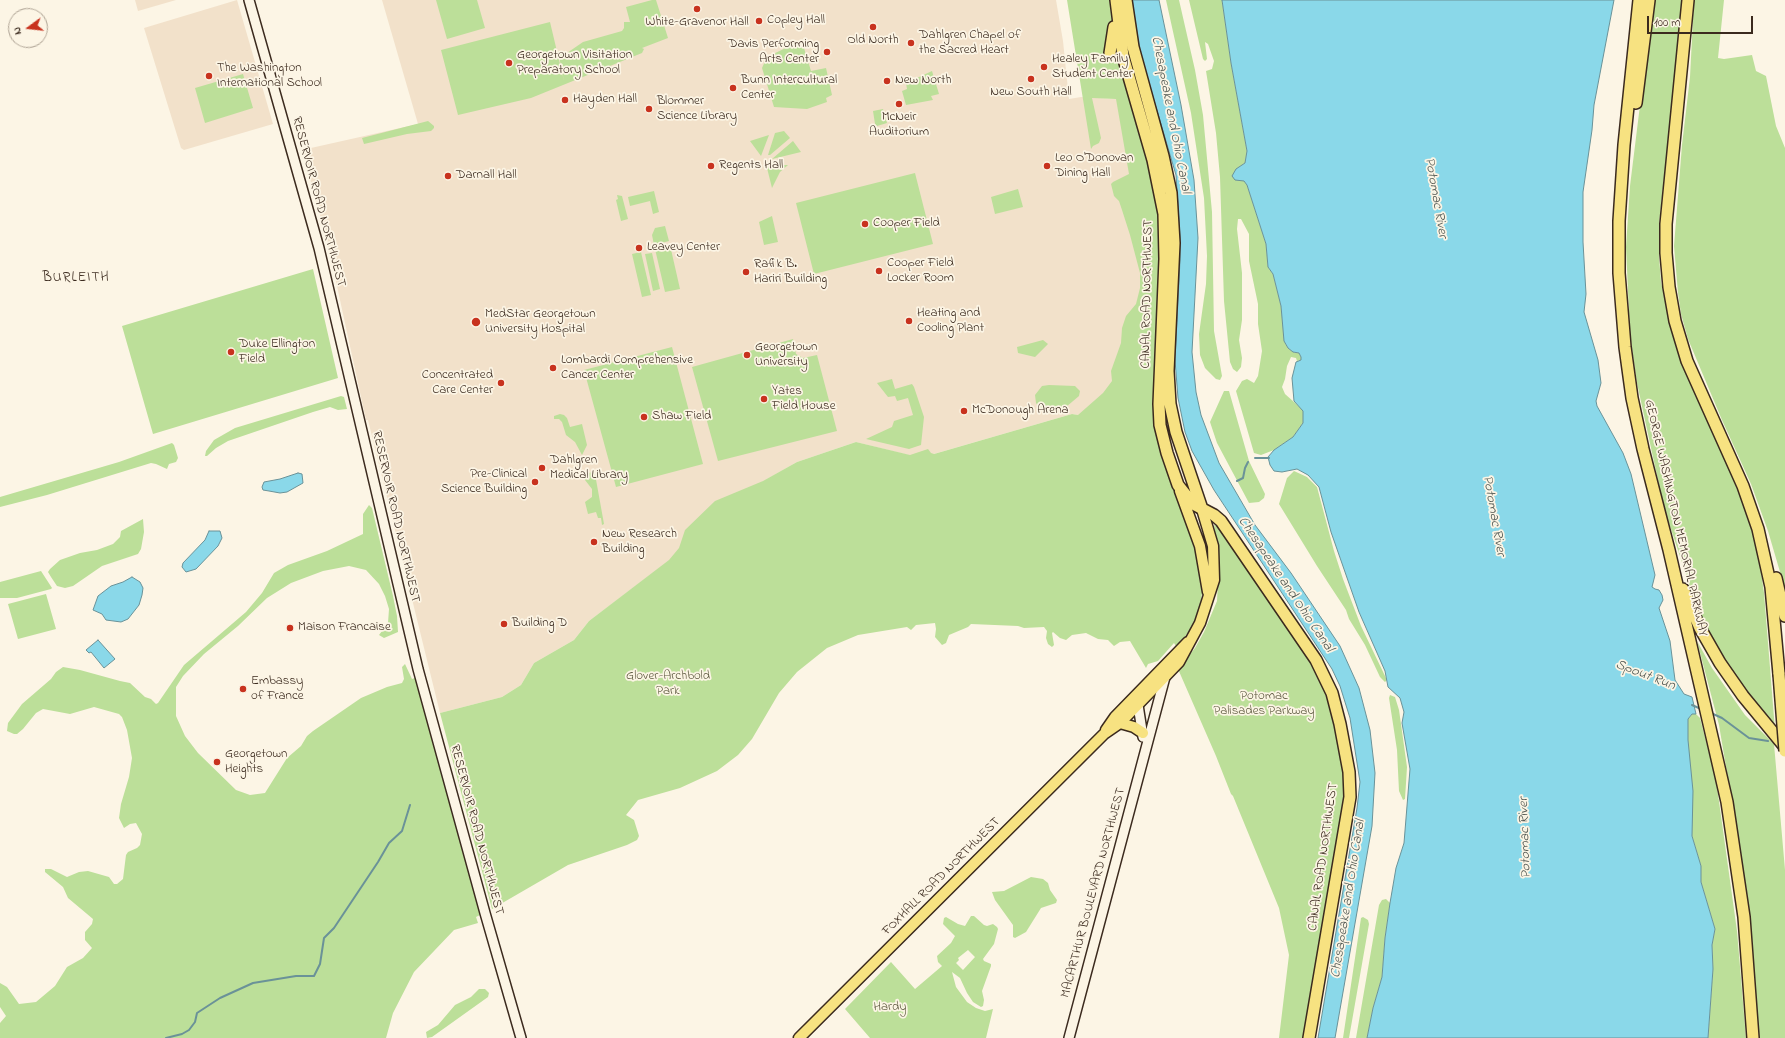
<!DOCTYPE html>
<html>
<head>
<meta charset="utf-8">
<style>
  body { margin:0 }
  #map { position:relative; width:1785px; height:1038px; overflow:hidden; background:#fcf5e5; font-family:"Indie Flower",sans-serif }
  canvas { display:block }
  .north { position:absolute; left:8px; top:8px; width:40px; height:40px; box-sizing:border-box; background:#fcf5e5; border:1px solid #afa495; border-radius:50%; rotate:255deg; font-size:11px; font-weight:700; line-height:16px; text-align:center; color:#3b2a1e }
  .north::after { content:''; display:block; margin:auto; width:14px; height:18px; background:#c8321e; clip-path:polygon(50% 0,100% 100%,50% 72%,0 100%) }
  .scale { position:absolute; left:1647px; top:16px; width:106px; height:18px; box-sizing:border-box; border:2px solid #3b2a1e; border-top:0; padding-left:5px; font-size:12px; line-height:14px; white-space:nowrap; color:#3b2a1e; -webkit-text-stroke:3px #fcf5e5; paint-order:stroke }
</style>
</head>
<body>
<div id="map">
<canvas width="1785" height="1038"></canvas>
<div class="north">N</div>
<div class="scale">100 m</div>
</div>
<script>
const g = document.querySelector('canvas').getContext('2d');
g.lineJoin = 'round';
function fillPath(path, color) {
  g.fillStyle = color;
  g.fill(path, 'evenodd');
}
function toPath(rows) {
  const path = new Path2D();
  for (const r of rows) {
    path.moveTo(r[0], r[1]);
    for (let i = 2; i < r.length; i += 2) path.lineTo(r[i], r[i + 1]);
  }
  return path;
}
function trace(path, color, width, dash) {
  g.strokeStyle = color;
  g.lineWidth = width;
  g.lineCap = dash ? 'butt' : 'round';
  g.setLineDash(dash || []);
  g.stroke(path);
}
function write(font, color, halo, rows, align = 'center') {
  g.font = font + ' "Indie Flower",sans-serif';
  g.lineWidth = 3.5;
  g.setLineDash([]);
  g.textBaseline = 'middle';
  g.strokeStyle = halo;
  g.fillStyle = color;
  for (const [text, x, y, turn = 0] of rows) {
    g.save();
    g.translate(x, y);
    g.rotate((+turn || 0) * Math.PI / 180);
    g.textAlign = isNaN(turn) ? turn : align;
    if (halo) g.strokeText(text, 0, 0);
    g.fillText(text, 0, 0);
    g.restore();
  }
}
fillPath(toPath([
  [135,0,176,0,138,11],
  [237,0,273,124,184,150,181,148,144,28],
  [382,0,1056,0,1063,41,1069,99,1081,97,1117,99,1143,251,1138,383,1089,417,1072,414,920,458,856,442,797,462,762,482,677,555,589,621,574,640,534,663,521,685,502,697,440,713,368,420,366,420,327,240,302,150,418,124]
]), '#f2e1ca');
fillPath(toPath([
  [436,0,477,0,485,28,447,39],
  [652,0,656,0,668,38,642,48,644,49,642,53,531,98,458,115,441,50,550,22,564,81,558,51,567,53,583,42,622,31,624,28,624,22,630,22,626,7],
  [1067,0,1110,0,1114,32,1161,209,1156,397,1191,525,1204,583,1199,610,1192,627,1177,648,1174,643,1158,661,1148,664,1146,668,1130,641,1120,642,1114,646,1108,640,1098,639,1086,633,1072,635,1066,640,1060,638,1053,632,1052,633,1054,645,1052,647,1048,644,1046,638,1047,631,1044,627,1024,628,1018,626,971,624,968,627,949,635,946,643,942,645,935,637,936,629,935,623,916,625,911,630,907,627,858,635,827,648,797,672,779,693,752,739,738,755,717,771,680,788,638,800,626,815,634,820,639,836,637,840,627,845,568,865,492,909,440,713,502,697,521,685,534,663,574,640,589,621,669,560,679,548,685,530,715,501,763,481,797,462,856,442,910,455,928,449,931,453,934,454,1072,414,1078,415,1103,393,1112,381,1111,371,1121,343,1122,328,1126,316,1136,304,1140,288,1140,273,1130,235,1122,210,1119,201,1114,196,1111,184,1113,182,1129,174,1116,99,1092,98,1101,138,1099,143,1093,146,1091,149],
  [1166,0,1179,0,1195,70,1203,115,1212,212,1214,331,1222,376,1220,380,1216,379,1205,368,1200,355,1199,334,1206,284,1207,256,1204,198,1191,113],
  [1189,0,1222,0,1231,63,1247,151,1245,163,1238,168,1247,185,1266,244,1268,267,1273,274,1281,306,1285,343,1288,348,1295,353,1299,353,1301,357,1301,360,1297,361,1296,358,1291,357,1287,366,1285,379,1282,387,1285,394,1303,410,1303,423,1293,437,1274,450,1261,455,1254,453,1236,391,1242,381,1247,379,1254,383,1258,376,1262,351,1258,324,1258,304,1249,261,1249,234,1241,219,1238,219,1237,229,1242,273,1242,320,1239,340,1242,358,1241,367,1237,372,1233,369,1230,362,1224,301,1220,177,1216,133,1206,71,1212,69,1214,61,1208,44,1205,42,1207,59,1205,61,1203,59],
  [1653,0,1682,0,1676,70,1659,224,1659,257,1661,282,1674,338,1682,361,1692,387,1734,476,1758,550,1764,593,1775,730,1742,688,1716,647,1699,614,1664,508,1637,383,1630,335,1626,247,1630,186],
  [1694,0,1724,0,1718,58,1724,59,1752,55,1756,71,1766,76,1776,126,1785,148,1785,589,1768,531,1751,484,1722,420,1688,339,1681,314,1678,293,1674,246,1682,145,1690,77],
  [794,44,804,48,811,71,826,68,832,95,826,98,827,102,807,109,774,107,762,68,767,57],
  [932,71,939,94,931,96,933,100,906,105,902,91,907,89,906,83],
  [243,74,253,108,205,123,195,88],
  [883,109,887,123,877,126,875,124,873,111],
  [428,121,434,126,434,128,431,131,407,134,364,144,362,138],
  [784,131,790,138,770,155,768,155,775,133],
  [769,135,761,156,750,141],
  [793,141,801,152,772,159],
  [772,165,788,165,780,172,772,188,767,168],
  [915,173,933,244,814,274,796,203],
  [1018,189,1023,207,995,214,991,197],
  [654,191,659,212,653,214,650,201,630,206,628,197],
  [617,195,622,196,628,219,621,221,616,200,618,199],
  [772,216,778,242,764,245,759,222],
  [665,226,669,241,654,245,652,235,655,228],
  [670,245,680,289,665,292,655,249],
  [641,252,651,295,642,297,632,254],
  [652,253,660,289,653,291,645,254],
  [313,269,338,378,153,434,122,326],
  [793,339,796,354,803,358,817,355,837,431,718,461,692,367],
  [1043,340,1048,344,1035,357,1018,353,1017,347],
  [672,347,703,464,616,487,584,370],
  [892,379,895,389,912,384,914,387,924,417,921,445,909,449,866,439,892,427,894,421,913,415,908,398,897,401,895,396,888,397,877,383],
  [1049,385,1075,386,1080,391,1079,396,1066,407,1050,412,1041,410,1036,403,1035,395,1042,386],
  [1224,391,1229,391,1249,461,1265,494,1264,498,1259,502,1249,503,1217,443,1210,422],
  [341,396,344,397,347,409,338,410,330,407,313,412,228,441,216,448,207,456,205,456,206,451,214,440,235,428],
  [560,414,564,415,567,418,570,427,582,424,587,445,582,455,575,442,566,435,562,422,559,419,554,419,554,416],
  [172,443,174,445,178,458,176,462,169,464,167,469,156,464,151,463,47,495,0,507,0,497,119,462],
  [1294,471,1307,477,1317,487,1334,551,1343,579,1361,626,1385,676,1387,680,1385,682,1380,677,1365,645,1349,619,1346,610,1317,566,1279,504,1287,478],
  [592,472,595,474,604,524,602,525,601,518,598,518,596,512,588,514,585,502,592,497,592,489,585,480,586,474],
  [369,505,372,508,393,596,397,616,398,632,384,638,379,635,388,623,389,609,385,596,379,584,366,570,349,566,323,571,291,583,267,598,238,626,204,654,183,676,176,687,176,716,185,736,198,753,236,790,250,795,265,793,287,758,301,746,307,736,313,731,361,698,387,687,402,683,404,679,402,667,405,664,412,679,415,678,428,716,480,915,476,917,478,923,454,930,414,972,393,1013,386,1038,0,1038,0,1023,6,1016,0,1007,0,983,7,987,19,1004,36,1002,55,986,67,967,83,958,92,948,85,940,85,932,92,924,93,919,68,898,63,887,45,872,45,869,51,869,67,877,79,872,88,871,109,877,114,884,117,884,123,879,126,855,128,852,137,848,140,845,142,834,136,823,130,824,124,828,119,818,121,804,129,777,132,758,127,730,122,717,119,714,94,707,70,714,43,709,36,713,23,729,17,734,14,734,7,731,8,723,22,704,51,679,56,672,63,667,80,670,120,681,130,683,145,697,151,699,156,704,158,703,184,665,246,612,262,593,274,573,288,565,327,551,363,534,363,514],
  [143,519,144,532,141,549,138,554,102,566,73,586,65,588,57,586,51,577,48,572,50,569,60,560,80,553,97,550,113,544,120,537,121,531],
  [1214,525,1221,527,1323,679,1341,749,1346,789,1305,1038,1279,1038,1289,955,1279,908,1233,796,1231,794,1216,756,1178,669,1195,648,1204,632,1217,601,1219,561],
  [41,571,52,588,51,589,17,598,0,598,0,582],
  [46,594,56,629,18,639,8,604],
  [1697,641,1712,668,1745,715,1774,744,1785,870,1785,1038,1759,1038,1747,892,1719,725],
  [1390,695,1395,697,1399,710,1407,767,1405,799,1403,800,1399,791,1397,750,1389,698],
  [1692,714,1696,714,1700,718,1716,780,1737,931,1746,1038,1708,1038,1713,969,1712,945,1715,929,1701,882,1701,866,1692,836,1688,740,1688,719],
  [1031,877,1043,879,1048,883,1050,890,1057,900,1056,903,1041,908,1026,932,1015,938,1013,937,1013,925,995,900,992,892,1004,891],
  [1386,899,1390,903,1385,938,1382,977,1373,1008,1367,1038,1356,1038,1379,905,1382,900],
  [971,916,974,916,984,925,987,926,993,924,997,927,998,929,994,944,983,959,984,961,991,964,991,966,982,991,984,1000,983,1006,981,1007,973,1002,967,993,960,978,952,972,956,987,967,1002,976,1008,985,1011,993,1009,986,1038,870,1038,845,1009,891,962,915,989,942,966,938,962,937,956,951,943,955,936,943,924,944,918,946,917,958,924,965,926],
  [968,950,975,957,963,970,956,963,959,960,958,958],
  [1363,917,1368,920,1369,924,1349,1038,1343,1038,1361,918],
  [479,989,485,989,489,993,488,997,432,1037,427,1038,426,1032,438,1025,455,1005,471,997]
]), '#bcdf99');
const water = toPath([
  [1132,0,1159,0,1181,105,1194,180,1198,238,1192,352,1196,392,1201,415,1219,463,1255,525,1291,573,1340,646,1359,688,1370,730,1375,773,1372,826,1335,1038,1318,1038,1357,808,1360,782,1350,718,1340,686,1332,669,1214,490,1192,451,1185,432,1178,398,1175,360,1180,260,1180,237,1176,175,1140,53,1132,0],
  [1222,0,1614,0,1594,105,1592,130,1583,192,1583,242,1586,294,1584,312,1598,360,1601,383,1596,401,1597,406,1623,453,1631,474,1655,575,1652,587,1655,589,1659,590,1662,595,1663,600,1659,608,1670,641,1675,680,1684,694,1692,697,1696,714,1692,714,1688,719,1688,740,1693,791,1692,836,1701,866,1701,882,1715,929,1712,945,1713,969,1708,1038,1367,1038,1373,1008,1382,977,1385,938,1390,903,1396,868,1404,843,1410,769,1402,723,1404,712,1400,698,1388,687,1385,671,1359,612,1331,532,1319,487,1308,475,1297,469,1282,472,1274,471,1270,465,1268,457,1274,450,1293,437,1303,423,1303,411,1294,401,1292,378,1296,362,1301,360,1301,357,1299,353,1293,352,1288,348,1284,341,1281,306,1273,274,1268,267,1266,244,1247,185,1244,181,1235,180,1232,176,1236,169,1245,163,1247,151,1231,63,1222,0],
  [298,473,302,474,303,483,287,492,280,493,269,491,263,490,262,487,264,482,280,479,298,473],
  [209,531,220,531,222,538,218,546,196,569,186,572,182,567,183,563,205,540,209,531],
  [132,577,140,582,143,588,142,595,139,605,128,619,121,622,106,620,102,614,93,610,98,596,111,586,123,582,132,577],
  [98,640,115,659,104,668,91,652,89,653,86,650,98,640]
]);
fillPath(water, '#8ad8e9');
trace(water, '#6a9298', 1);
trace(toPath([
  [1255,458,1269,458],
  [1237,481,1243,478,1245,468,1248,462],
  [1692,705,1701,709],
  [1711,713,1722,718,1749,738,1768,741],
  [166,1038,182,1034,189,1030,195,1022,197,1013,220,998,253,983,296,976,314,976,320,964,324,938,334,928,378,862,389,843,402,831,410,805]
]), '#6a9298', 2);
const secondary = toPath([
  [249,0,319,248,418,669,485,913,521,1038],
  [1134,699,1138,705,1143,737],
  [1069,1038,1165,677]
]);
const primary = toPath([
  [1180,491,1200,546,1208,592],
  [1120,723,1134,727,1143,733],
  [1106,730,1115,717,1188,642],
  [799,1038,1104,734,1120,723,1179,662,1200,623,1214,580,1213,546,1202,509]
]);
const highway = toPath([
  [1116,0,1123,56,1153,160,1164,214,1165,259,1159,404,1160,425,1167,453,1178,485,1193,504,1214,515,1221,521,1316,660,1332,693,1340,724,1349,772,1350,797,1309,1038],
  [1126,0,1133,47,1163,156,1171,193,1174,243,1168,371,1170,404,1176,432,1202,509],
  [1639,0,1624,145,1619,221,1619,273,1625,347,1632,398,1643,449,1669,550,1727,802,1744,917,1753,1038],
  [1688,0,1666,224,1666,253,1669,287,1675,321,1687,361,1743,486,1758,529,1771,587,1779,674],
  [1110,53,1114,27],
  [1636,103,1649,0],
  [1776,578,1785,616],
  [1683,589,1700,628,1720,663,1743,696,1785,747]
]);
trace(secondary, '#3b2a1e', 12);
trace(primary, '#3b2a1e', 13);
trace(highway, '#3b2a1e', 14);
trace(secondary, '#fcf5e5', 9);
trace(primary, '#f7e281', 10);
trace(highway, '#f7e281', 11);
const highwayBridge = toPath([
  [1779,674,1785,751]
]);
trace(highwayBridge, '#3b2a1e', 14, []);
trace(highwayBridge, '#f7e281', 11);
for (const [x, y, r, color] of [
  [697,9,4,"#c8321e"],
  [759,21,4,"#c8321e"],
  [873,27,4,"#c8321e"],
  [911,43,4,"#c8321e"],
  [827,52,4,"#c8321e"],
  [509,63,4,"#c8321e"],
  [1044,67,4,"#c8321e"],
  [209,76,4,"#c8321e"],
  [1031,79,4,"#c8321e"],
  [887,81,4,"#c8321e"],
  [733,88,4,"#c8321e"],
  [565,100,4,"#c8321e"],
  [899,104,4,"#c8321e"],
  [649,109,4,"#c8321e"],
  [711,166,4,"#c8321e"],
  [1047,166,4,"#c8321e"],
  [448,176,4,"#c8321e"],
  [865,224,4,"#c8321e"],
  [639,248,4,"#c8321e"],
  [879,271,4,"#c8321e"],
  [746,272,4,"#c8321e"],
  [909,321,4,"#c8321e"],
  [476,322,5,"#c8321e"],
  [231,352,4,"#c8321e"],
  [747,355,4,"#c8321e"],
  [553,368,4,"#c8321e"],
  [501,383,4,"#c8321e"],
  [764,399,4,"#c8321e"],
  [964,411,4,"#c8321e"],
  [644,417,4,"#c8321e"],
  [542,468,4,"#c8321e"],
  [535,482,4,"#c8321e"],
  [594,542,4,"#c8321e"],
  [504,624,4,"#c8321e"],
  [290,628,4,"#c8321e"],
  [243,689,4,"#c8321e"],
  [217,762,4,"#c8321e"]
]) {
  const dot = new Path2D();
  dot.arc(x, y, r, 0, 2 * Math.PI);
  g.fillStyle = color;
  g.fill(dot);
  trace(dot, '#fcf5e5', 1.5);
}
write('13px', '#3b2a1e', '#fcf5e5', [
  ["Copley Hall",767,21],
  ["White-Gravenor Hall",697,23,"center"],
  ["Dahlgren Chapel of",919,36],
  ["the Sacred Heart",919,51],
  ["Old North",873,41,"center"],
  ["Davis Performing",819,45,"right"],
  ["Arts Center",819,60,"right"],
  ["Georgetown Visitation",517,56],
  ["Preparatory School",517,71],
  ["Healey Family",1052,60],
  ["Student Center",1052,75],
  ["The Washington",217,69],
  ["International School",217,84],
  ["Bunn Intercultural",741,81],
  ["Center",741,96],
  ["New North",895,81],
  ["New South Hall",1031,93,"center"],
  ["Hayden Hall",573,100],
  ["Blommer",657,102],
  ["Science Library",657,117],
  ["McNeir",899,118,"center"],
  ["Auditorium",899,133,"center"],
  ["Leo O'Donovan",1055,159],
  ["Dining Hall",1055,174],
  ["Regents Hall",719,166],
  ["Darnall Hall",456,176],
  ["Cooper Field",873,224],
  ["Leavey Center",647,248],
  ["Cooper Field",887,264],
  ["Locker Room",887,279],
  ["Rafik B.",754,265],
  ["Hariri Building",754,280],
  ["Heating and",917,314],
  ["Cooling Plant",917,329],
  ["MedStar Georgetown",485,315],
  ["University Hospital",485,330],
  ["Duke Ellington",239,345],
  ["Field",239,360],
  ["Georgetown",755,348],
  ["University",755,363],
  ["Lombardi Comprehensive",561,361],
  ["Cancer Center",561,376],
  ["Concentrated",493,376,"right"],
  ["Care Center",493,391,"right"],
  ["Yates",772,392],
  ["Field House",772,407],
  ["McDonough Arena",972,411],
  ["Shaw Field",652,417],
  ["Dahlgren",550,461],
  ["Medical Library",550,476],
  ["Pre-Clinical",527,475,"right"],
  ["Science Building",527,490,"right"],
  ["New Research",602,535],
  ["Building",602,550],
  ["Building D",512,624],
  ["Maison Francaise",298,628],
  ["Embassy",251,682],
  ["of France",251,697],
  ["Georgetown",225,755],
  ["Heights",225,770]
], 'left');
write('13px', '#3b2a1e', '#fcf5e5', [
  ["RESERVOIR ROAD NORTHWEST",318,202,75],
  ["CANAL ROAD NORTHWEST",1148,294,-89],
  ["RESERVOIR ROAD NORTHWEST",395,517,77],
  ["GEORGE WASHINGTON MEMORIAL PARKWAY",1675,518,77],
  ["RESERVOIR ROAD NORTHWEST",476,830,75],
  ["CANAL ROAD NORTHWEST",1324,857,-82],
  ["FOXHALL ROAD NORTHWEST",942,877,-45],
  ["MACARTHUR BOULEVARD NORTHWEST",1094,893,-75]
]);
write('13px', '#5b573d', '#fcf5e5', [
  ["Glover-Archbold",668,677],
  ["Park",668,692],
  ["Potomac",1264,697],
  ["Palisades Parkway",1264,712],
  ["Hardy",890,1008]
]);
write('italic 14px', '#4f5651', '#fcf5e5', [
  ["Chesapeake and Ohio Canal",1170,115,79],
  ["Potomac River",1435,198,80],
  ["Potomac River",1493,516,80],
  ["Chesapeake and Ohio Canal",1285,585,56],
  ["Spout Run",1645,676,21],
  ["Potomac River",1526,838,-92],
  ["Chesapeake and Ohio Canal",1349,899,-81]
]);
g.letterSpacing = '1px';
write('14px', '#3b2a1e', '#fcf5e5', [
  ["BURLEITH",76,279]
]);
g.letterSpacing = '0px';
</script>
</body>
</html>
